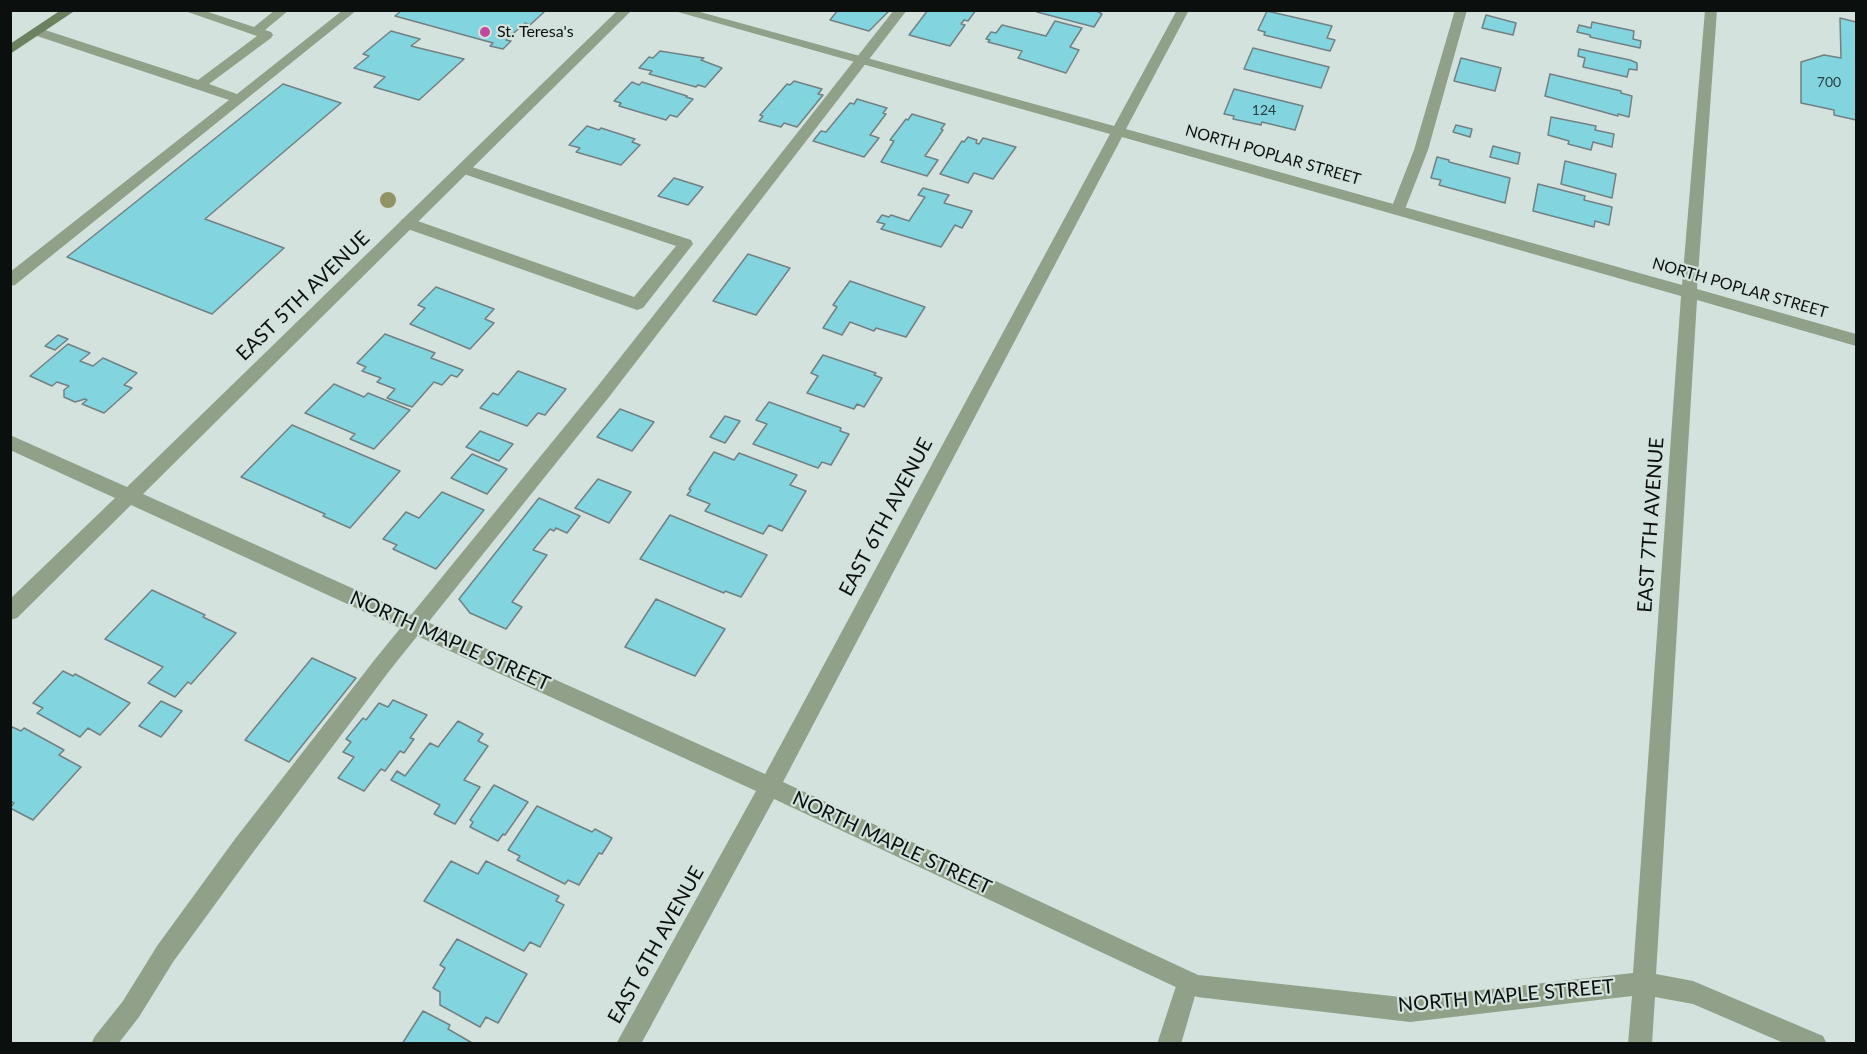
<!DOCTYPE html>
<html>
<head>
<meta charset="utf-8">
<style>
  body { margin:0 }
  #map { position:relative; width:1867px; height:1054px; overflow:hidden; background:#d3e2dc; font-family:Lato,sans-serif }
  canvas { display:block }
  .frame { position:absolute; inset:0; border:12px solid #0b100e; pointer-events:none }
</style>
</head>
<body>
<div id="map">
<canvas width="1867" height="1054"></canvas>
<div class="frame"></div>
</div>
<script>
const g = document.querySelector('canvas').getContext('2d');
g.lineJoin = 'round';
function fillPath(path, color) {
  g.fillStyle = color;
  g.fill(path, 'evenodd');
}
function toPath(rows) {
  const path = new Path2D();
  for (const r of rows) {
    path.moveTo(r[0], r[1]);
    for (let i = 2; i < r.length; i += 2) path.lineTo(r[i], r[i + 1]);
  }
  return path;
}
function trace(path, color, width, dash) {
  g.strokeStyle = color;
  g.lineWidth = width;
  g.lineCap = dash ? 'butt' : 'round';
  g.setLineDash(dash || []);
  g.stroke(path);
}
function write(font, color, halo, rows, align = 'center') {
  g.font = font + ' Lato,sans-serif';
  g.lineWidth = 4.5;
  g.setLineDash([]);
  g.textBaseline = 'middle';
  g.strokeStyle = halo;
  g.fillStyle = color;
  for (const [text, x, y, turn = 0] of rows) {
    g.save();
    g.translate(x, y);
    g.rotate((+turn || 0) * Math.PI / 180);
    g.textAlign = isNaN(turn) ? turn : align;
    if (halo) g.strokeText(text, 0, 0);
    g.fillText(text, 0, 0);
    g.restore();
  }
}
const building = toPath([
  [402,10,539,10,544,12,530,25,525,23,506,40,511,41,503,49,490,46,493,43,395,16,402,10],
  [838,10,882,10,888,12,869,31,830,20,838,10],
  [928,10,976,10,968,21,964,20,961,24,965,25,950,46,909,35,928,10],
  [1038,10,1095,10,1102,14,1094,27,1037,12,1038,10],
  [1267,11,1332,26,1327,38,1335,40,1330,51,1264,35,1265,32,1258,30,1267,11],
  [1486,15,1516,23,1513,35,1482,28,1486,15],
  [1840,18,1856,22,1856,120,1834,115,1834,110,1801,103,1801,62,1824,55,1841,58,1840,18],
  [1055,21,1082,28,1070,47,1079,50,1066,73,1018,58,1022,51,988,42,990,40,986,39,991,32,996,33,1002,25,1046,36,1055,21],
  [1592,22,1634,31,1633,39,1641,41,1640,48,1590,37,1590,35,1577,32,1579,25,1591,28,1592,22],
  [391,31,420,39,411,46,464,59,419,100,374,87,385,77,354,68,369,56,363,54,391,31],
  [1253,48,1329,67,1321,88,1244,69,1253,48],
  [1579,49,1630,60,1637,63,1637,70,1629,69,1627,77,1583,67,1585,58,1578,56,1579,49],
  [660,51,704,58,701,60,722,68,705,87,698,85,696,87,649,74,652,71,639,68,649,57,653,58,660,51],
  [1461,58,1501,68,1495,91,1454,81,1461,58],
  [1550,74,1621,91,1621,93,1632,96,1629,117,1618,114,1618,116,1545,96,1550,74],
  [794,81,822,89,818,94,823,95,797,127,784,123,781,127,759,121,763,116,760,115,787,84,790,85,794,81],
  [632,82,639,85,642,82,687,96,686,97,693,99,677,117,670,115,666,120,619,106,621,103,614,101,632,82],
  [283,84,341,103,205,219,284,248,212,314,67,257,283,84],
  [1234,89,1303,106,1295,130,1262,122,1261,125,1233,119,1234,116,1224,114,1234,89],
  [857,99,887,108,883,113,886,114,870,135,879,138,864,157,813,141,821,131,826,132,850,103,854,104,857,99],
  [912,114,945,124,941,129,943,130,925,156,938,160,927,176,881,162,894,141,890,140,906,119,908,120,912,114],
  [1551,117,1596,126,1595,130,1614,134,1612,147,1593,142,1591,150,1568,144,1569,141,1548,135,1551,117],
  [1456,125,1472,129,1470,137,1453,132,1456,125],
  [587,126,599,130,601,128,635,139,632,142,640,145,621,165,576,152,580,148,569,145,587,126],
  [968,137,977,140,976,143,979,144,983,138,1016,147,993,179,974,173,968,183,940,174,962,141,964,142,968,137],
  [1493,146,1520,153,1518,164,1490,157,1493,146],
  [1437,157,1449,160,1449,162,1510,178,1505,203,1439,185,1441,180,1431,178,1437,157],
  [1565,161,1616,174,1612,198,1561,184,1565,161],
  [674,178,703,187,688,205,658,196,674,178],
  [1538,184,1585,196,1584,200,1612,207,1609,225,1595,221,1594,227,1533,211,1538,184],
  [923,188,949,195,944,203,972,211,962,228,955,225,941,247,881,229,885,224,877,222,882,215,889,217,891,215,909,221,925,197,918,195,923,188],
  [748,254,790,268,756,315,713,301,748,254],
  [850,281,925,307,906,337,876,328,874,331,850,322,842,335,823,328,837,307,833,305,850,281],
  [436,287,494,309,485,319,494,323,470,349,410,324,425,308,418,305,436,287],
  [385,334,435,353,431,358,463,370,457,377,451,375,442,385,434,382,412,407,387,398,395,389,377,382,381,378,362,371,366,367,357,363,385,334],
  [58,335,68,339,55,350,45,346,58,335],
  [68,344,90,353,80,361,93,366,103,358,137,373,124,385,132,388,104,413,82,404,87,400,85,399,75,402,64,397,64,390,69,386,57,382,52,386,30,376,68,344],
  [823,355,876,373,874,375,882,378,864,407,857,404,854,409,807,393,818,376,811,373,823,355],
  [518,371,566,389,545,415,538,413,527,426,480,408,493,393,498,395,518,371],
  [334,384,364,397,368,393,410,410,374,449,350,439,355,434,305,413,334,384],
  [769,402,841,428,840,431,849,434,831,465,822,462,818,468,753,444,767,424,756,420,769,402],
  [620,409,654,422,632,451,597,437,620,409],
  [725,416,740,421,725,443,710,437,725,416],
  [292,425,400,471,350,528,323,516,325,514,241,477,292,425],
  [480,431,513,444,499,461,466,447,480,431],
  [714,452,734,460,739,453,797,475,790,485,806,491,782,531,769,525,763,534,705,511,710,504,687,495,691,490,689,489,714,452],
  [472,454,507,469,487,494,451,478,472,454],
  [598,479,631,492,609,523,575,508,598,479],
  [442,492,484,510,436,569,393,549,397,545,383,539,406,512,419,518,442,492],
  [539,498,580,516,567,533,556,528,554,531,550,529,533,550,547,555,512,602,522,607,506,629,470,613,459,599,539,498],
  [670,515,767,555,741,597,725,591,724,593,640,559,670,515],
  [152,590,205,615,203,617,236,633,191,684,188,682,175,697,148,683,163,667,105,639,152,590],
  [656,599,725,629,695,676,625,647,656,599],
  [312,658,356,678,289,762,245,740,312,658],
  [63,671,73,676,75,674,130,703,100,735,88,728,80,737,37,713,43,708,33,703,63,671],
  [393,700,427,715,410,738,414,739,404,753,400,751,385,771,381,769,364,791,338,778,354,757,343,752,351,742,346,739,363,718,366,720,379,703,388,707,393,700],
  [161,701,182,711,161,737,139,726,161,701],
  [458,721,483,734,478,741,488,746,464,780,480,787,455,824,434,814,440,805,391,780,397,771,405,776,430,743,438,747,458,721],
  [10,726,21,731,24,728,64,750,59,755,81,767,33,820,10,808,14,803,10,801,10,726],
  [494,785,528,802,505,835,503,834,498,841,470,827,473,822,470,820,494,785],
  [537,806,592,832,595,829,612,838,602,854,599,853,579,885,568,880,565,884,517,860,520,856,508,850,537,806],
  [451,861,478,874,486,861,559,896,556,901,564,905,540,947,530,942,524,951,424,901,451,861],
  [457,939,527,974,498,1023,486,1017,480,1027,440,1005,440,992,433,988,445,968,440,965,457,939],
  [423,1011,450,1025,448,1029,474,1044,402,1044,423,1011]
]);
fillPath(building, '#82d4de');
trace(building, '#728183', 1.5);
fillPath(toPath([
  [182,10,202,10,254,27,275,10,289,10,265,30,271,32,273,35,271,38,209,84,237,94,343,10,357,10,15,285,10,286,10,272,229,100,34,35,32,32,34,29,42,29,198,80,257,36,182,10],
  [894,10,907,10,609,397,390,670,251,855,173,962,139,1017,118,1044,91,1044,95,1036,123,1001,157,946,235,839,376,658,597,387,894,10],
  [1455,10,1467,10,1428,150,1405,209,1398,214,1393,213,1391,209,1414,150,1455,10],
  [463,164,691,240,693,244,643,308,637,310,402,227,400,223,402,219,412,219,634,297,676,246,458,172,456,169,463,164],
  [1188,971,1196,974,1199,982,1181,1044,1157,1044,1180,974,1188,971]
]), '#90a089');
fillPath(toPath([
  [618,10,632,10,143,494,765,774,1110,134,671,10,693,10,1114,126,1177,10,1189,10,1126,129,1682,285,1705,10,1717,10,1697,289,1856,334,1856,346,1697,300,1656,974,1693,981,1823,1036,1827,1044,1786,1044,1693,1004,1655,997,1652,1044,1628,1044,1632,996,1410,1022,1197,997,774,799,641,1044,616,1044,756,791,131,505,17,618,10,620,10,599,115,498,10,450,10,435,127,487,618,10],
  [1122,137,1681,296,1633,973,1410,998,1198,975,783,782,1122,137]
]), '#90a089');
fillPath(toPath([
  [61,10,76,10,10,54,10,44,61,10]
]), '#6b8160');
g.fillStyle = '#929365';
for (const [x, y] of [
  [388,200]
]) {
  g.beginPath();
  g.arc(x, y, 8, 0, 2 * Math.PI);
  g.fill();
}
for (const [x, y, r, color] of [
  [485,32,6,"#c3489a"]
]) {
  const dot = new Path2D();
  dot.arc(x, y, r, 0, 2 * Math.PI);
  g.fillStyle = color;
  g.fill(dot);
  trace(dot, '#d3e2dc', 2);
}
write('14px', '#294142', null, [
  ["700",1829,82],
  ["124",1264,110]
]);
write('16px', '#0b100e', '#d3e2dc', [
  ["St. Teresa's",497,32]
], 'left');
write('16px', '#0b100e', '#d3e2dc', [
  ["NORTH POPLAR STREET",1273,155,16],
  ["NORTH POPLAR STREET",1740,288,16]
]);
write('20px', '#0b100e', '#d3e2dc', [
  ["EAST 5TH AVENUE",303,296,-44],
  ["EAST 6TH AVENUE",886,517,-62],
  ["EAST 7TH AVENUE",1651,525,-86],
  ["NORTH MAPLE STREET",450,641,24],
  ["NORTH MAPLE STREET",892,843,25],
  ["EAST 6TH AVENUE",656,945,-61],
  ["NORTH MAPLE STREET",1506,996,-5]
]);
</script>
</body>
</html>
